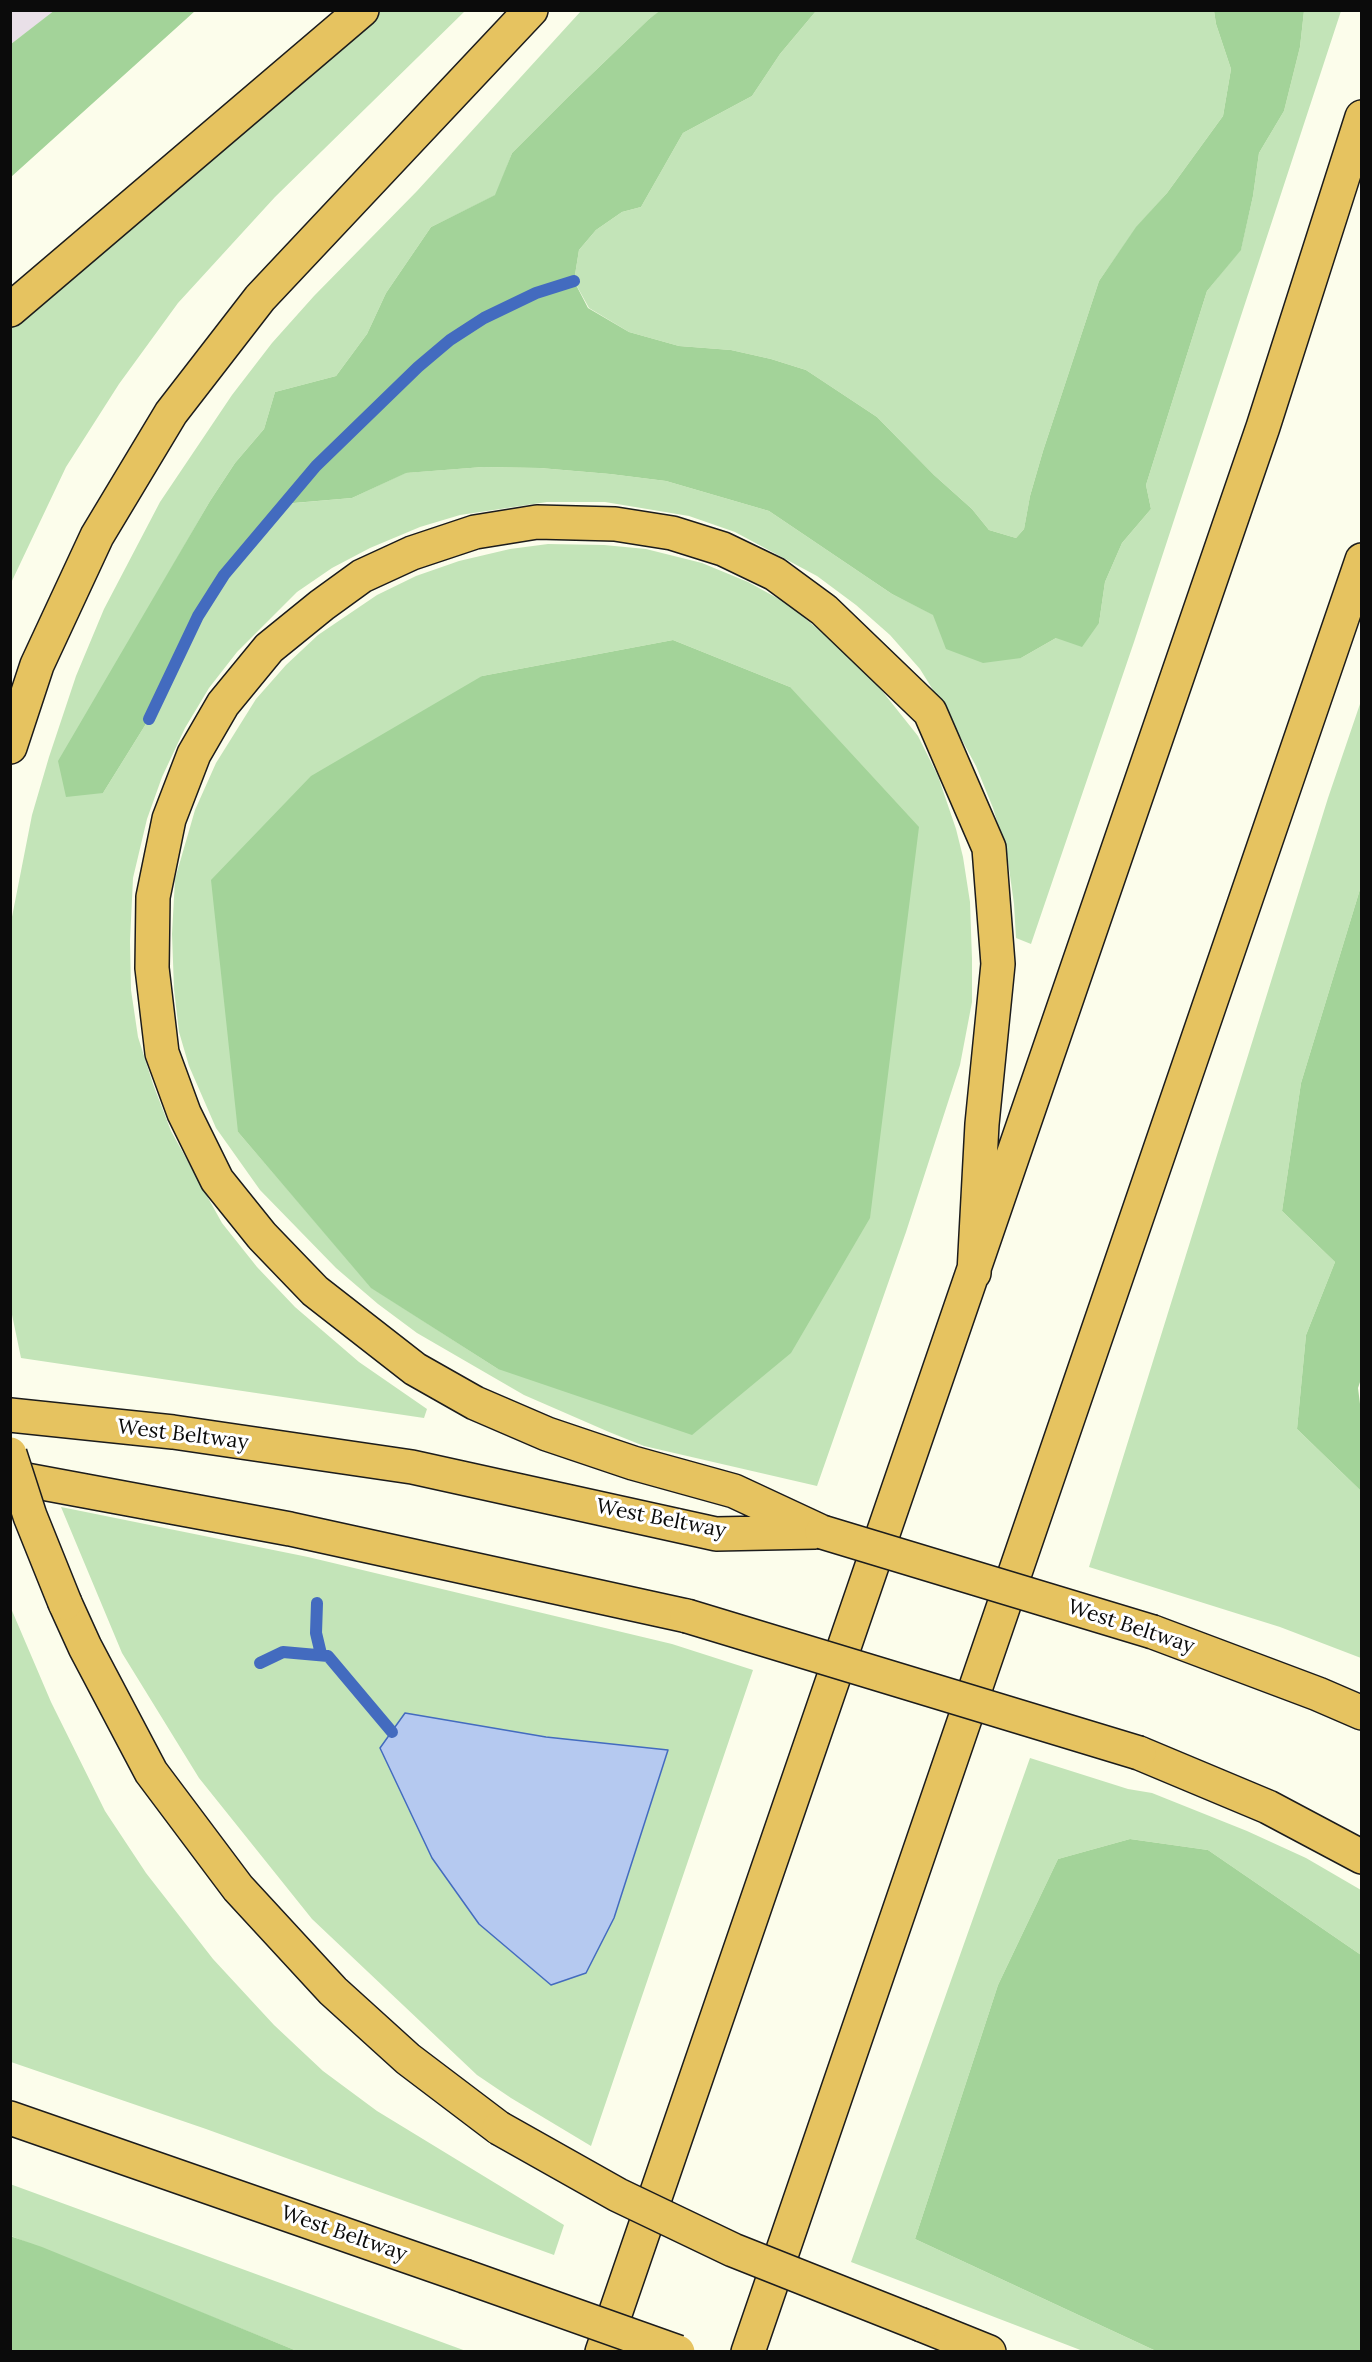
<!DOCTYPE html>
<html>
<head>
<meta charset="utf-8">
<style>
  body { margin:0 }
  #map { position:relative; width:1372px; height:2362px; overflow:hidden; background:#fcfdeb; font-family:Lora,serif }
  canvas { display:block }
  .frame { position:absolute; inset:0; border:12px solid #0b0b0b; pointer-events:none }
</style>
</head>
<body>
<div id="map">
<canvas width="1372" height="2362"></canvas>
<div class="frame"></div>
</div>
<script>
const g = document.querySelector('canvas').getContext('2d');
g.lineJoin = 'round';
function fillPath(path, color) {
  g.fillStyle = color;
  g.fill(path, 'evenodd');
}
function toPath(rows) {
  const path = new Path2D();
  for (const r of rows) {
    path.moveTo(r[0], r[1]);
    for (let i = 2; i < r.length; i += 2) path.lineTo(r[i], r[i + 1]);
  }
  return path;
}
function trace(path, color, width, dash) {
  g.strokeStyle = color;
  g.lineWidth = width;
  g.lineCap = dash ? 'butt' : 'round';
  g.setLineDash(dash || []);
  g.stroke(path);
}
function write(font, color, halo, rows, align = 'center') {
  g.font = font + ' Lora,serif';
  g.lineWidth = 6;
  g.setLineDash([]);
  g.textBaseline = 'middle';
  g.strokeStyle = halo;
  g.fillStyle = color;
  for (const [text, x, y, turn = 0] of rows) {
    g.save();
    g.translate(x, y);
    g.rotate((+turn || 0) * Math.PI / 180);
    g.textAlign = isNaN(turn) ? turn : align;
    if (halo) g.strokeText(text, 0, 0);
    g.fillText(text, 0, 0);
    g.restore();
  }
}
fillPath(toPath([
  [11,11,55,11,11,44]
]), '#e9e0e8');
fillPath(toPath([
  [379,11,465,11,275,197,178,303,119,384,66,467,11,583,10,326],
  [581,11,661,11,649,19,569,96,512,153,496,195,431,227,386,293,367,334,336,376,275,392,264,429,235,463,210,501,122,654,103,793,149,719,198,616,224,575,283,504,352,498,405,473,483,467,540,468,610,474,666,481,769,511,892,594,1021,658,1056,638,1099,623,1105,582,1122,543,1151,509,1146,485,1207,291,1241,249,1253,196,1259,153,1284,111,1300,47,1304,11,1341,11,1134,642,1031,944,1016,938,1014,904,1007,854,993,808,976,766,949,716,920,669,890,635,856,605,817,576,735,532,689,516,605,502,547,502,460,515,420,527,370,548,332,568,297,592,237,652,209,688,185,728,162,777,147,819,133,878,130,941,131,990,138,1037,153,1084,171,1131,222,1223,257,1267,295,1307,359,1362,427,1409,424,1418,21,1358,10,1305,11,922,32,815,49,757,76,676,104,609,160,502,232,395,272,343,314,296,417,191],
  [816,11,1214,11,1216,24,1231,69,1223,116,1167,193,1136,228,1099,281,1043,451,1030,496,1024,529,1016,538,989,530,972,509,934,475,877,417,806,370,771,359,731,350,679,346,629,332,589,308,574,281,579,250,596,230,622,212,641,207,683,133,752,96,780,54],
  [548,544,604,545,646,549,702,563,748,582,788,604,863,667,918,736,938,776,956,829,963,857,970,902,972,959,972,1002,960,1065,906,1232,817,1486,644,1446,609,1432,524,1395,417,1333,378,1304,336,1268,260,1190,216,1128,189,1066,179,1032,174,989,172,934,175,879,195,810,216,763,256,699,286,665,318,635,377,595,416,576,459,561,510,549],
  [673,640,790,687,498,1369,372,1288,238,1132,482,676],
  [1361,701,1361,886,1301,1083,1282,1211,1335,1262,1306,1335,1297,1429,1361,1491,1361,1658,1280,1627,1089,1567,1328,798],
  [61,1507,308,1557,672,1644,753,1670,591,2146,511,2098,477,2075,312,1919,199,1778,122,1653],
  [546,1737,668,1751,614,1918,551,1985,479,1924,432,1858],
  [10,1606,51,1702,105,1811,146,1873,213,1959,274,2025,323,2071,377,2111,564,2225,554,2255,206,2129,11,2062],
  [1030,1758,1128,1789,1152,1793,1247,1831,1306,1858,1361,1890,1361,1955,1208,1850,1130,1839,1058,1859,998,1985,915,2239,1156,2351,1083,2351,851,2262],
  [10,2184,466,2351,297,2351,11,2236]
]), '#c3e4b8');
fillPath(toPath([
  [55,10,195,11,11,177,11,44],
  [661,10,816,11,780,54,752,96,683,133,641,207,622,212,596,230,579,250,574,281,588,308,629,332,679,346,731,350,771,359,806,370,877,417,934,475,972,509,989,530,1016,538,1024,529,1030,496,1043,451,1099,281,1136,227,1167,193,1223,116,1231,69,1216,24,1214,11,1304,11,1300,47,1284,111,1259,153,1253,196,1241,250,1207,291,1146,485,1151,509,1122,543,1105,582,1099,623,1082,647,1056,638,1021,658,983,663,946,649,933,615,892,594,769,511,666,481,610,474,540,468,483,467,406,473,352,498,282,504,224,575,198,616,149,719,103,793,66,797,58,761,210,501,235,463,264,429,275,392,336,376,367,334,386,293,431,227,495,195,512,153,569,96,649,19],
  [673,640,790,687,919,827,870,1218,791,1353,692,1435,498,1369,371,1288,238,1132,211,880,311,776,482,676],
  [1361,886,1362,1376,1358,1388,1362,1420,1361,1491,1297,1429,1306,1335,1335,1262,1282,1211,1301,1083],
  [1130,1839,1208,1850,1361,1955,1361,2351,1156,2351,915,2239,998,1985,1058,1859],
  [10,2236,42,2247,297,2351,11,2351]
]), '#a3d399');
const water = toPath([
  [405,1713,546,1737,668,1750,614,1918,586,1973,551,1985,479,1924,432,1858,380,1748,405,1713]
]);
fillPath(water, '#b5c9f0');
trace(water, '#436bbf', 1.5);
trace(toPath([
  [149,719,198,616,224,575,316,466,418,367,450,340,484,318,536,293,574,281],
  [317,1603,316,1633,321,1654],
  [260,1663,283,1652,328,1656,392,1732]
]), '#436bbf', 12);
const highway = toPath([
  [10,310,362,10],
  [10,747,37,665,97,536,171,413,260,298,531,10],
  [10,1415,173,1432,412,1467,716,1534,815,1532],
  [10,1477,290,1529,687,1616],
  [822,1532,734,1491,633,1463,547,1434,475,1403,415,1369,315,1291,262,1236,217,1180,184,1113,162,1053,152,968,153,897,169,819,194,754,223,704,269,648,322,605,362,576,412,553,475,532,537,522,615,524,672,533,723,549,775,574,824,610,930,712,989,848,998,964,982,1124,974,1273],
  [65,1603,85,1647,151,1772,238,1888,333,1991,408,2059,499,2128],
  [1153,1632,1318,1694,1362,1713],
  [1139,1753,1268,1807,1362,1857],
  [10,2118,464,2276],
  [922,2325,989,2352],
  [602,2352,1263,427,1362,117],
  [748,2352,1362,560]
]);
trace(highway, '#1c1c1c', 36);
trace(highway, '#e6c360', 33);
const highwayBridge = toPath([
  [10,1454,30,1516,65,1603],
  [822,1532,1153,1632],
  [687,1616,1139,1753],
  [499,2128,618,2195,733,2250,922,2325],
  [464,2276,678,2352]
]);
trace(highwayBridge, '#1c1c1c', 36, []);
trace(highwayBridge, '#e6c360', 33);
write('21px', '#0b0b0b', '#fff', [
  ["West Beltway",183,1435,7],
  ["West Beltway",661,1519,11],
  ["West Beltway",1131,1627,18],
  ["West Beltway",344,2234,19]
]);
</script>
</body>
</html>
